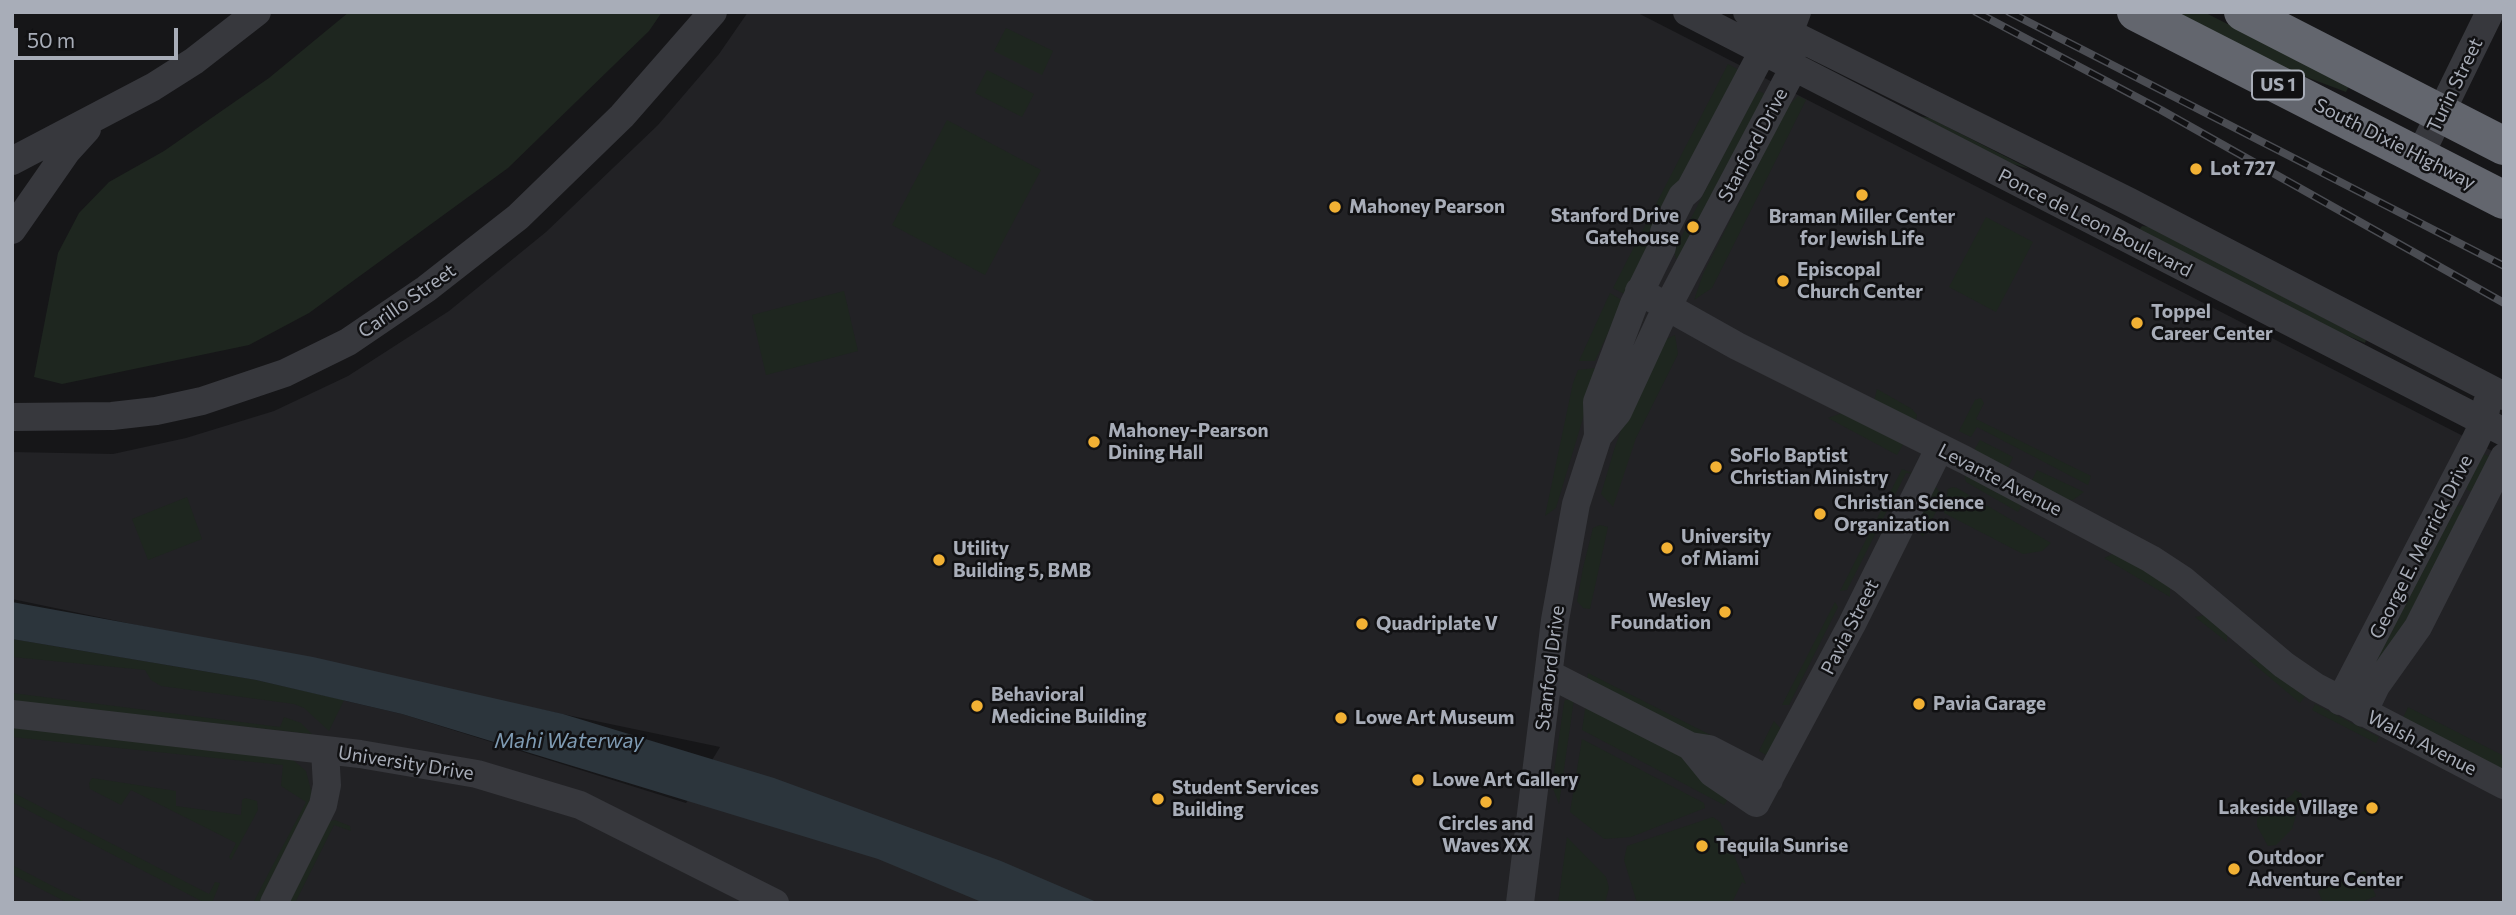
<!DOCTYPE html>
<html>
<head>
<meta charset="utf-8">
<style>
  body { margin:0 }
  #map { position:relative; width:2516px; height:915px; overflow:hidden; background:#161618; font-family:Commissioner,sans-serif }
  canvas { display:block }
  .frame { position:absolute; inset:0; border:14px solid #a8adb8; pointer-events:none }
  .scale { position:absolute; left:14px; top:28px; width:164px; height:32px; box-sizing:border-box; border:4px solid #a8adb8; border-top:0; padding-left:9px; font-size:21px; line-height:24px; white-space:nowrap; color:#a8adb8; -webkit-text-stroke:5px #111113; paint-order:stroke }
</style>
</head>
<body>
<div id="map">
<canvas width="2516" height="915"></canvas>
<div class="frame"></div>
<div class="scale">50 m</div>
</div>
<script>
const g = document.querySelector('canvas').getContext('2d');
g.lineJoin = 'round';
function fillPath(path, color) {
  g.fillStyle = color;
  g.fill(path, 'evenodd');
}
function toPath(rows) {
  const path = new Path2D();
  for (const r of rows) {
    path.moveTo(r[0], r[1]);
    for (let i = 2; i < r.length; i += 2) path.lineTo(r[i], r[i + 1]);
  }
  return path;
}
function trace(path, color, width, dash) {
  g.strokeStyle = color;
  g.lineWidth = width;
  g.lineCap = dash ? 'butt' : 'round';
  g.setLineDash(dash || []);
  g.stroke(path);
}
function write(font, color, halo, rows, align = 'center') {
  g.font = font + ' Commissioner,sans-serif';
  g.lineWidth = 5;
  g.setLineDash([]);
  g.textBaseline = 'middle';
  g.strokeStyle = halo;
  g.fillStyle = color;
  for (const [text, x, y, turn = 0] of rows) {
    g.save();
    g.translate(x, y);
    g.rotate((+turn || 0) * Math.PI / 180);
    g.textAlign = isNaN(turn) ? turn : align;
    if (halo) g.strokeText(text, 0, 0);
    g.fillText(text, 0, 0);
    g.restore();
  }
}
fillPath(toPath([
  [748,12,1636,12,2504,457,2504,903,12,903,12,639,256,680,402,714,686,803,720,747,12,599,12,452,113,454,186,438,274,411,348,376,449,311,546,232,658,125,719,54]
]), '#222225');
fillPath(toPath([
  [349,12,662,12,649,31,508,168,309,313,249,345,62,384,34,377,58,253,79,213,109,182,164,151,269,78],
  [2166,12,2204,12,2349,86,2346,92,2256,58],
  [1006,28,1053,51,1042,75,994,51],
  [1728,64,1739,70,1626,295,1613,288],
  [987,70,1034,94,1022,117,975,93],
  [1759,91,1765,94,1764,101,1685,254,1676,259,1674,251,1754,96],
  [1798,96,1806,100,1712,288,1694,300,1703,274,1788,106],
  [1913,115,1930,118,2030,169,1999,160],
  [947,120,1041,170,985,275,892,225],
  [1986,217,2033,242,1996,312,1949,287],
  [2142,226,2151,227,2366,340,2365,343,2331,329,2139,230],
  [844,291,858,351,766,375,752,315],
  [1610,293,1623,301,1595,361,1579,361],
  [1675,335,1678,354,1636,438,1613,507,1601,494,1614,450,1628,410,1664,340],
  [1595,368,1596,375,1556,508,1545,516,1573,383,1578,370],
  [1877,389,1912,409,1917,415,1915,424,1874,401],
  [1981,398,1984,403,1976,419,2091,476,2088,485,1977,427,1971,437,1959,431,1975,400],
  [1842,413,1904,443,1897,455,1828,418],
  [1980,440,2013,457,2007,470,1973,452],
  [2483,454,2489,456,2473,491,2469,491,2466,488],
  [1902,469,1915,474,1906,473,1847,590,1840,591],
  [2037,470,2084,492,2073,500,2063,499,2031,482],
  [1964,473,2023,503,2018,512,1966,482],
  [1935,486,1940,493,1940,504,1923,537,1915,527],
  [1953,487,1957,488,2051,543,2042,551,2023,554,1944,513,1948,489],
  [187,497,202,539,148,560,132,519],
  [2462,505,2464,509,2423,603,2370,673,2457,506],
  [1600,525,1608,527,1590,609,1583,608,1577,601,1583,568,1593,528],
  [2115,553,2170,586,2170,597,2104,558],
  [1835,602,1838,607,1789,705,1782,705],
  [2205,615,2227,634,2227,642,2195,617],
  [12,639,256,680,344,700,329,731,304,708,294,704,161,686,151,680,145,670,12,657],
  [2257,658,2305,696,2300,703,2249,660],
  [1588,673,1750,755,1744,760,1587,681],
  [12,693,280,727,284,717,301,723,312,734,12,701],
  [1574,699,1559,804,1552,786,1564,703,1565,700],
  [1586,703,1687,756,1728,799,1724,805,1582,730],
  [2315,704,2379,737,2376,743,2312,710],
  [2408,707,2504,756,2504,770,2403,718],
  [1774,721,1781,729,1768,756,1759,751],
  [12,727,292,759,306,771,313,798,262,903,253,903,306,802,281,786,283,765,12,737],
  [1582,739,1704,803,1705,808,1631,837,1604,839,1570,812],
  [92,778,176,791,176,806,241,815,242,800,245,798,257,801,258,810,231,860,229,857,236,843,131,790,121,805,90,789,89,783],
  [2295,790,2302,794,2292,829,2276,845,2268,846,2257,826,2257,819,2292,795],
  [12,792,209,894,215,882,220,883,212,903,205,903,12,802],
  [1713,817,1720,822,1746,884,1742,882,1732,903,1637,903,1624,860,1627,846],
  [335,820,350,826,351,831,334,825,295,903,287,903,330,821],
  [1567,837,1606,877,1609,888,1605,903,1558,903],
  [12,865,66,893,87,903,68,903,12,874],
  [2365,871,2376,896,2360,903,2323,903,2318,891]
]), '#1e261f');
fillPath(toPath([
  [12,602,313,657,563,714,774,778,1001,861,1099,903,984,903,878,859,402,714,256,680,12,639]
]), '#2c353c');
trace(toPath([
  [1687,12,2504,432],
  [1747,12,2130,202,2504,396],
  [2419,157,2490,12],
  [12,161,153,87,194,61,257,12],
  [12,230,67,151,87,129],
  [1639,291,1737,346,1965,460,2151,559,2183,580,2284,665,2316,687,2504,785],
  [12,417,112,416,156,411,202,401,285,373,348,342,426,289,518,217,622,116,713,12],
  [1598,436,1618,412,1660,321,1793,69,1789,33,1797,12],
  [1549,674,1690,746,1709,749,1769,780],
  [2340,701,2475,441,2484,422,2487,403],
  [2363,713,2376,686,2418,627,2504,457],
  [12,714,360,754,477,774,580,805,775,903],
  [1690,746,1712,773,1756,803,1852,624,1939,449],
  [274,903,323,805,327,785,325,751],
  [1520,903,1555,620,1576,504,1598,436,1597,402,1634,304,1662,247,1664,232,1682,196,1690,189,1762,53,1789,33]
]), '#37383d', 28);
trace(toPath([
  [2136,12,2504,200],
  [2243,12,2504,146]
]), '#63666e', 38);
const rail = toPath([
  [1976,12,2161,110,2504,303],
  [2009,12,2504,266]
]);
trace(rail, '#4a4c52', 8);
trace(rail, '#111113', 5, [16]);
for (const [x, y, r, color] of [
  [2196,169,7,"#f2b134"],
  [1862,195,7,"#f2b134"],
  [1335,207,7,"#f2b134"],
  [1693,227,7,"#f2b134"],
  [1783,281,7,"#f2b134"],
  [2137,323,7,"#f2b134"],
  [1094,442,7,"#f2b134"],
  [1716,467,7,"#f2b134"],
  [1820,514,7,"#f2b134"],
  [1667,548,7,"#f2b134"],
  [939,560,7,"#f2b134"],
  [1725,612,7,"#f2b134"],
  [1362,624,7,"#f2b134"],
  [1919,704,7,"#f2b134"],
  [977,706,7,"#f2b134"],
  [1341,718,7,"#f2b134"],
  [1418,780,7,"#f2b134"],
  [1158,799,7,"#f2b134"],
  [1486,802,7,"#f2b134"],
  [2372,808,7,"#f2b134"],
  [1702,846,7,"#f2b134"],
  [2234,869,7,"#f2b134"]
]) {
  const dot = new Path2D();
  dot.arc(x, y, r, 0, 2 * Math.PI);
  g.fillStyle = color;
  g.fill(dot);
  trace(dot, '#111113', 2.5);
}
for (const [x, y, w] of [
  [2278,85,52]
]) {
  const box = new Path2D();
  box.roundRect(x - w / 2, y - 14.5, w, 29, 5);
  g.fillStyle = '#111113';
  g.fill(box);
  trace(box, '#a8adb8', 2);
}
write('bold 18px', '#a8adb8', null, [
  ["US 1",2278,85]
]);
write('19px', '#a8adb8', '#111113', [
  ["Turin Street",2455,85,-64],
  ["South Dixie Highway",2395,144,27],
  ["Stanford Drive",1753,145,-62],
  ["Ponce de Leon Boulevard",2095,223,27],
  ["Carillo Street",407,301,-35],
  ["Levante Avenue",2000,480,27],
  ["George E. Merrick Drive",2421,547,-63],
  ["Pavia Street",1850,627,-63],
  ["Stanford Drive",1550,668,-83],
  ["Walsh Avenue",2422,743,27],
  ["University Drive",406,763,9]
]);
write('bold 19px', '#a8adb8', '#111113', [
  ["Lot 727",2210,169],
  ["Mahoney Pearson",1349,207],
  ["Stanford Drive",1679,216,"right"],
  ["Gatehouse",1679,238,"right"],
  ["Braman Miller Center",1862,217,"center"],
  ["for Jewish Life",1862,239,"center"],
  ["Episcopal",1797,270],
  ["Church Center",1797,292],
  ["Toppel",2151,312],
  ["Career Center",2151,334],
  ["Mahoney-Pearson",1108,431],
  ["Dining Hall",1108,453],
  ["SoFlo Baptist",1730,456],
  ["Christian Ministry",1730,478],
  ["Christian Science",1834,503],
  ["Organization",1834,525],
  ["University",1681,537],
  ["of Miami",1681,559],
  ["Utility",953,549],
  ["Building 5, BMB",953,571],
  ["Wesley",1711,601,"right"],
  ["Foundation",1711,623,"right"],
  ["Quadriplate V",1376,624],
  ["Behavioral",991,695],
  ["Medicine Building",991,717],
  ["Pavia Garage",1933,704],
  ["Lowe Art Museum",1355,718],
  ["Lowe Art Gallery",1432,780],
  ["Student Services",1172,788],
  ["Building",1172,810],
  ["Lakeside Village",2358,808,"right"],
  ["Circles and",1486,824,"center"],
  ["Waves XX",1486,846,"center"],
  ["Tequila Sunrise",1716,846],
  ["Outdoor",2248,858],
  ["Adventure Center",2248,880]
], 'left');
write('italic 21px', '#7f9bb3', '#111113', [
  ["Mahi Waterway",569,741]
]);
</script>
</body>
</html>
